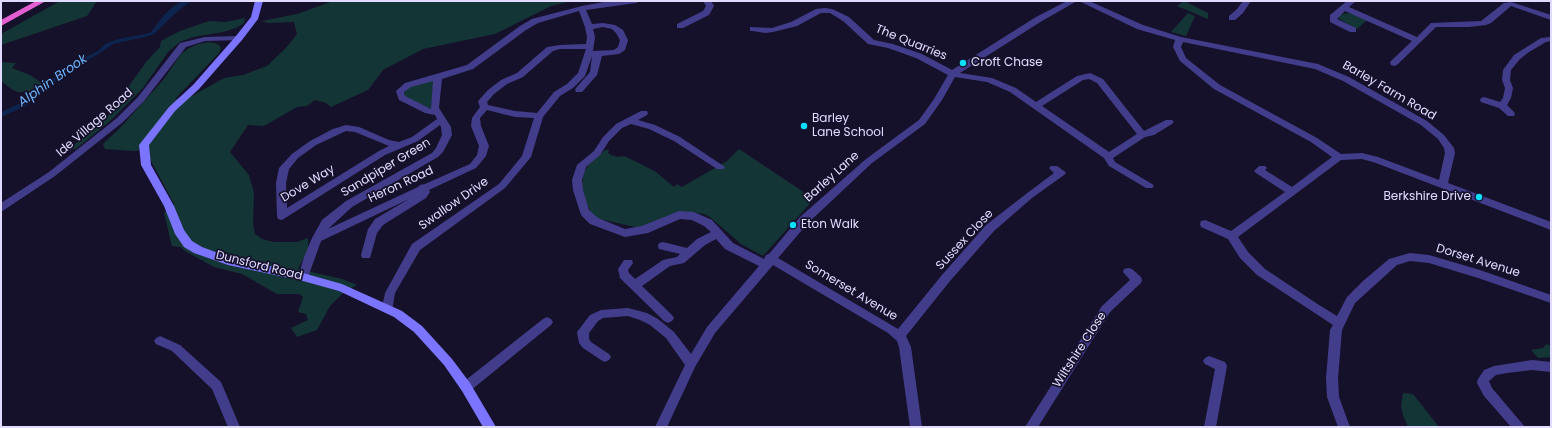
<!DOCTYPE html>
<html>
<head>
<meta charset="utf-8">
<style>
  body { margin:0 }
  #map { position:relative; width:1552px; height:428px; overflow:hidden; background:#16112b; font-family:Poppins,sans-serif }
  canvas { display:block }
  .frame { position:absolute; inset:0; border:2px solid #e1dcff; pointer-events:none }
</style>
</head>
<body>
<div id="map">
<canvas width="1552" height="428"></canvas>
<div class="frame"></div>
</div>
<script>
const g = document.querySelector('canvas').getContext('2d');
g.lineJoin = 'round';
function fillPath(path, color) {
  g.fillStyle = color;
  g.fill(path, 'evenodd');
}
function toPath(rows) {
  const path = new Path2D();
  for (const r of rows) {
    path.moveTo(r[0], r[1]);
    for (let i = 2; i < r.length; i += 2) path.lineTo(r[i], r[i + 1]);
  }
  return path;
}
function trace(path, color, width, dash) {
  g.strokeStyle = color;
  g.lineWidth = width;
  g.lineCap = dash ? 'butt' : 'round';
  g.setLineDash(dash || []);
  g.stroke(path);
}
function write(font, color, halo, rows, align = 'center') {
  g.font = font + ' Poppins,sans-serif';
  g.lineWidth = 3.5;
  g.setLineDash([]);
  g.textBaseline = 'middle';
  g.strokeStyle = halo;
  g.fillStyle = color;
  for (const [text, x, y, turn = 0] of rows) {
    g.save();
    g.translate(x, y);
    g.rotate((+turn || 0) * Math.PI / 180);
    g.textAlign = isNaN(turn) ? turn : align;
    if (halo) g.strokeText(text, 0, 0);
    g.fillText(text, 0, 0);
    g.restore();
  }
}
fillPath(toPath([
  [60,1,97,1,87,16,1,45,1,34],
  [333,1,572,1,551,6,495,34,423,49,383,70,368,90,331,107,326,103,315,100,307,106,297,107,264,126,248,125,230,152,249,175,254,193,253,223,255,234,262,239,274,242,297,242,308,238,308,249,298,269,342,279,357,285,343,293,330,306,317,330,297,337,291,328,308,320,306,314,298,312,303,297,299,294,277,294,242,274,214,267,185,251,181,247,172,246,164,213,174,204,150,159,149,148,135,151,105,149,103,144,120,128,164,79,181,54,189,48,198,44,210,42,218,44,221,48,219,53,175,99,192,96,224,78,243,75,267,66,285,49,297,34,294,22,268,23,262,21,297,14],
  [1184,1,1208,13,1208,19,1177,6],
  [1188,13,1195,16,1186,36,1171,32],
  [1348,13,1355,14,1367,20,1357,29,1339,19,1339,15],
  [245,18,244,23,236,28,223,32,193,37,180,42,168,52,143,88,109,122,76,149,68,150,107,117,146,62,160,47,161,41,180,31,209,21,225,22],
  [1,62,16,63,12,68,30,75,45,85,29,92,18,92,13,90,1,81],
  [432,80,435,81,431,109,406,98,403,95,407,88],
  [739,149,814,199,763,256,741,244,710,217,704,214,692,212,680,213,643,227,635,227,599,219,593,216,585,201,582,185,584,172,590,163,605,150,609,150,608,153,611,155,618,157,624,156,639,163,656,172,674,187,677,184,682,187,727,161],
  [1546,344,1551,346,1551,357,1538,358,1531,350,1543,348],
  [1403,393,1413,394,1439,427,1408,427,1403,415,1401,406]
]), '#143535');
fillPath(toPath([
  [182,1,191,1,178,11,154,34,145,37,113,44,97,55,69,70,28,105,1,117,1,112,23,102,68,66,98,51,105,44,118,39,150,33,165,14,174,6]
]), '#0d244e');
fillPath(toPath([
  [609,1,640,1,636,3,586,10,592,24,603,23,615,25,623,30,628,40,625,50,619,54,602,56,597,75,582,92,576,92,575,90,576,88,590,72,592,56,585,76,573,88,560,96,543,117,531,157,505,188,420,250,395,293,392,311,388,312,384,311,382,308,385,293,412,244,499,184,522,156,534,118,515,117,487,110,480,118,481,126,489,146,486,156,476,168,429,190,430,192,426,198,383,225,377,233,370,258,362,258,361,255,368,229,375,219,409,199,321,241,307,280,303,281,299,280,298,277,304,257,312,238,322,220,346,201,432,153,436,148,442,135,441,127,440,125,418,141,385,155,282,220,278,219,277,216,276,183,279,168,292,154,310,141,333,129,346,125,359,127,389,140,399,142,412,137,437,119,435,115,425,113,399,100,396,91,405,83,467,65,520,26,532,19,582,6,609,1],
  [579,11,585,27,587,37,586,44,560,45,547,47,517,73,501,80,488,90,479,100,478,102,480,107,472,118,471,126,479,146,477,155,470,164,425,184,420,185,418,187,328,229,352,207,438,157,443,152,452,135,451,127,439,108,442,79,473,69,526,30,538,23,579,11],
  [603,27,612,29,616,33,620,40,618,47,614,50,593,51,595,37,593,29,603,27],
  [560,49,586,49,578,73,567,84,554,92,537,113,515,111,488,105,487,102,494,94,507,84,523,77,553,51,560,49],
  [433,81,431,109,405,96,404,94,404,92,411,87,433,81],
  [346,131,355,132,389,146,379,151,287,208,286,183,289,169,298,158,316,145,346,131],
  [703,1,711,1,714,6,709,15,683,28,677,28,677,24,703,11,706,6,703,1],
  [1067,1,1077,1,1042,21,960,73,992,78,1016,88,1036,102,1077,76,1090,73,1103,79,1144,131,1166,120,1172,120,1174,122,1172,124,1154,135,1145,137,1113,158,1115,162,1152,184,1154,186,1152,188,1146,188,1109,166,1104,158,1010,92,987,82,955,77,942,100,925,124,872,163,808,223,778,258,898,329,942,275,986,225,1026,194,1054,173,1049,168,1051,166,1057,166,1064,171,1066,173,1064,175,1032,198,994,231,950,281,906,336,911,347,922,427,910,427,899,347,897,341,888,333,773,265,715,333,695,367,667,427,655,427,685,365,666,338,650,325,640,320,628,316,603,318,598,321,589,333,589,339,591,342,609,354,611,357,609,360,605,362,601,360,583,348,579,343,577,332,590,315,601,310,628,308,647,313,658,319,674,332,691,354,707,327,759,266,725,249,716,239,705,245,684,263,670,266,642,286,672,315,674,318,672,321,668,323,664,321,620,278,618,269,624,260,632,260,633,263,628,270,629,273,635,279,663,260,677,257,680,254,659,249,658,246,659,243,663,242,687,248,697,239,711,232,704,226,692,220,680,219,648,233,625,237,590,224,581,215,573,190,572,180,577,165,594,151,603,137,616,124,641,111,647,111,648,113,647,115,638,120,655,125,680,137,725,167,723,169,717,169,674,141,649,129,631,124,622,128,609,141,600,155,586,167,582,180,583,190,589,210,598,218,625,229,642,226,679,211,694,212,712,220,733,243,764,259,766,255,769,254,800,217,866,159,919,120,934,99,948,75,916,58,888,48,868,44,843,21,830,13,821,13,797,26,773,32,765,33,753,31,750,31,750,27,772,28,791,22,816,9,825,8,832,9,849,17,874,40,893,44,922,54,952,70,1036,17,1067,1],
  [1089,79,1097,83,1137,134,1109,152,1042,106,1083,80,1089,79],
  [1079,1,1089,1,1143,25,1181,37,1318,64,1349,77,1427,121,1444,135,1454,148,1455,153,1448,183,1551,222,1551,230,1376,163,1362,159,1341,160,1238,237,1248,252,1265,269,1319,305,1337,316,1347,297,1363,281,1389,259,1410,253,1429,255,1480,270,1551,295,1551,303,1478,278,1429,263,1410,261,1397,265,1355,303,1342,330,1338,378,1339,397,1350,427,1338,427,1327,397,1326,378,1330,330,1333,325,1257,275,1240,258,1228,239,1201,227,1200,224,1201,221,1205,220,1231,231,1285,192,1256,173,1254,171,1259,166,1265,166,1267,168,1265,170,1292,187,1332,157,1311,142,1214,89,1180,61,1173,47,1175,40,1137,29,1079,1],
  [1183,42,1315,69,1343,81,1421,125,1438,139,1444,148,1445,153,1439,180,1378,157,1362,153,1341,154,1317,138,1220,85,1186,58,1181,47,1183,42],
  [1243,1,1251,1,1243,13,1235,20,1229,20,1229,16,1237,9,1243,1],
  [1347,1,1356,1,1349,7,1417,37,1431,23,1481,21,1504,3,1511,2,1551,15,1551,20,1511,6,1491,23,1486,25,1469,27,1436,27,1397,65,1394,66,1391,65,1390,63,1391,61,1412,41,1345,11,1337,19,1356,28,1356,32,1350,32,1330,22,1330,15,1347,1],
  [1551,37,1551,41,1546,42,1529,52,1520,59,1511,70,1510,80,1513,88,1511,98,1507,105,1514,112,1515,114,1514,116,1508,116,1499,108,1481,102,1480,100,1481,98,1484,97,1500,102,1503,98,1505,88,1502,80,1503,70,1514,55,1541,38,1551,37],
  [1128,268,1132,269,1141,277,1142,280,1141,283,1110,312,1038,427,1025,427,1102,306,1130,280,1123,272,1124,269,1128,268],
  [547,317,551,319,553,322,551,325,470,391,466,392,462,391,460,387,462,383,543,319,547,317],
  [160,336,180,345,221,382,240,427,228,427,212,389,172,351,156,344,154,341,156,338,160,336],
  [1209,356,1225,362,1227,366,1216,427,1204,427,1215,369,1205,364,1203,361,1205,358,1209,356],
  [1532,360,1551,362,1551,372,1532,370,1507,373,1496,375,1489,381,1492,388,1525,427,1511,427,1484,396,1477,383,1478,379,1484,370,1494,366,1532,360]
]), '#423d8a');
fillPath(toPath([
  [239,36,243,38,242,40,205,41,186,47,144,101,123,122,55,176,1,212,1,203,49,172,117,118,138,97,180,43,205,37,239,36]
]), '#423d8a');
fillPath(toPath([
  [255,1,263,1,258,19,242,40,199,89,175,111,149,145,151,165,174,206,184,230,192,241,202,247,229,257,303,273,342,284,402,311,422,326,452,359,470,383,496,427,483,427,462,391,444,365,414,332,394,317,339,291,303,281,228,265,194,253,184,247,175,234,164,206,141,165,139,145,169,107,193,85,236,36,251,17,255,1]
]), '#7b74fe');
fillPath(toPath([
  [36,1,46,1,1,26,1,20,36,1]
]), '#e35ed0');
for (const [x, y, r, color] of [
  [963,63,4,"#0adefd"],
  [804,126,4,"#0adefd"],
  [1479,197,4,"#0adefd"],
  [793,225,4,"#0adefd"]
]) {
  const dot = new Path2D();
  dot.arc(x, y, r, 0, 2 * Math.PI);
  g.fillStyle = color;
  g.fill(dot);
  trace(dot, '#16112b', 1.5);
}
write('12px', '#e1dcff', '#16112b', [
  ["The Quarries",911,43,22],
  ["Barley Farm Road",1389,91,30],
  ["Ide Village Road",95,123,-41],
  ["Sandpiper Green",386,168,-31],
  ["Barley Lane",832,177,-42],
  ["Dove Way",308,184,-31],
  ["Heron Road",401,185,-25],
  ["Swallow Drive",454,204,-35],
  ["Sussex Close",965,240,-47],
  ["Dorset Avenue",1478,261,17],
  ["Dunsford Road",259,266,14],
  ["Somerset Avenue",851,291,31],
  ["Wiltshire Close",1080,350,-57]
]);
write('12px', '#e1dcff', '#16112b', [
  ["Croft Chase",971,63],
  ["Barley",812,119],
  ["Lane School",812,133],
  ["Berkshire Drive",1471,197,"right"],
  ["Eton Walk",801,225]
], 'left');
write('italic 13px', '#6bb6fe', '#16112b', [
  ["Alphin Brook",53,81,-35]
]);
</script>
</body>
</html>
